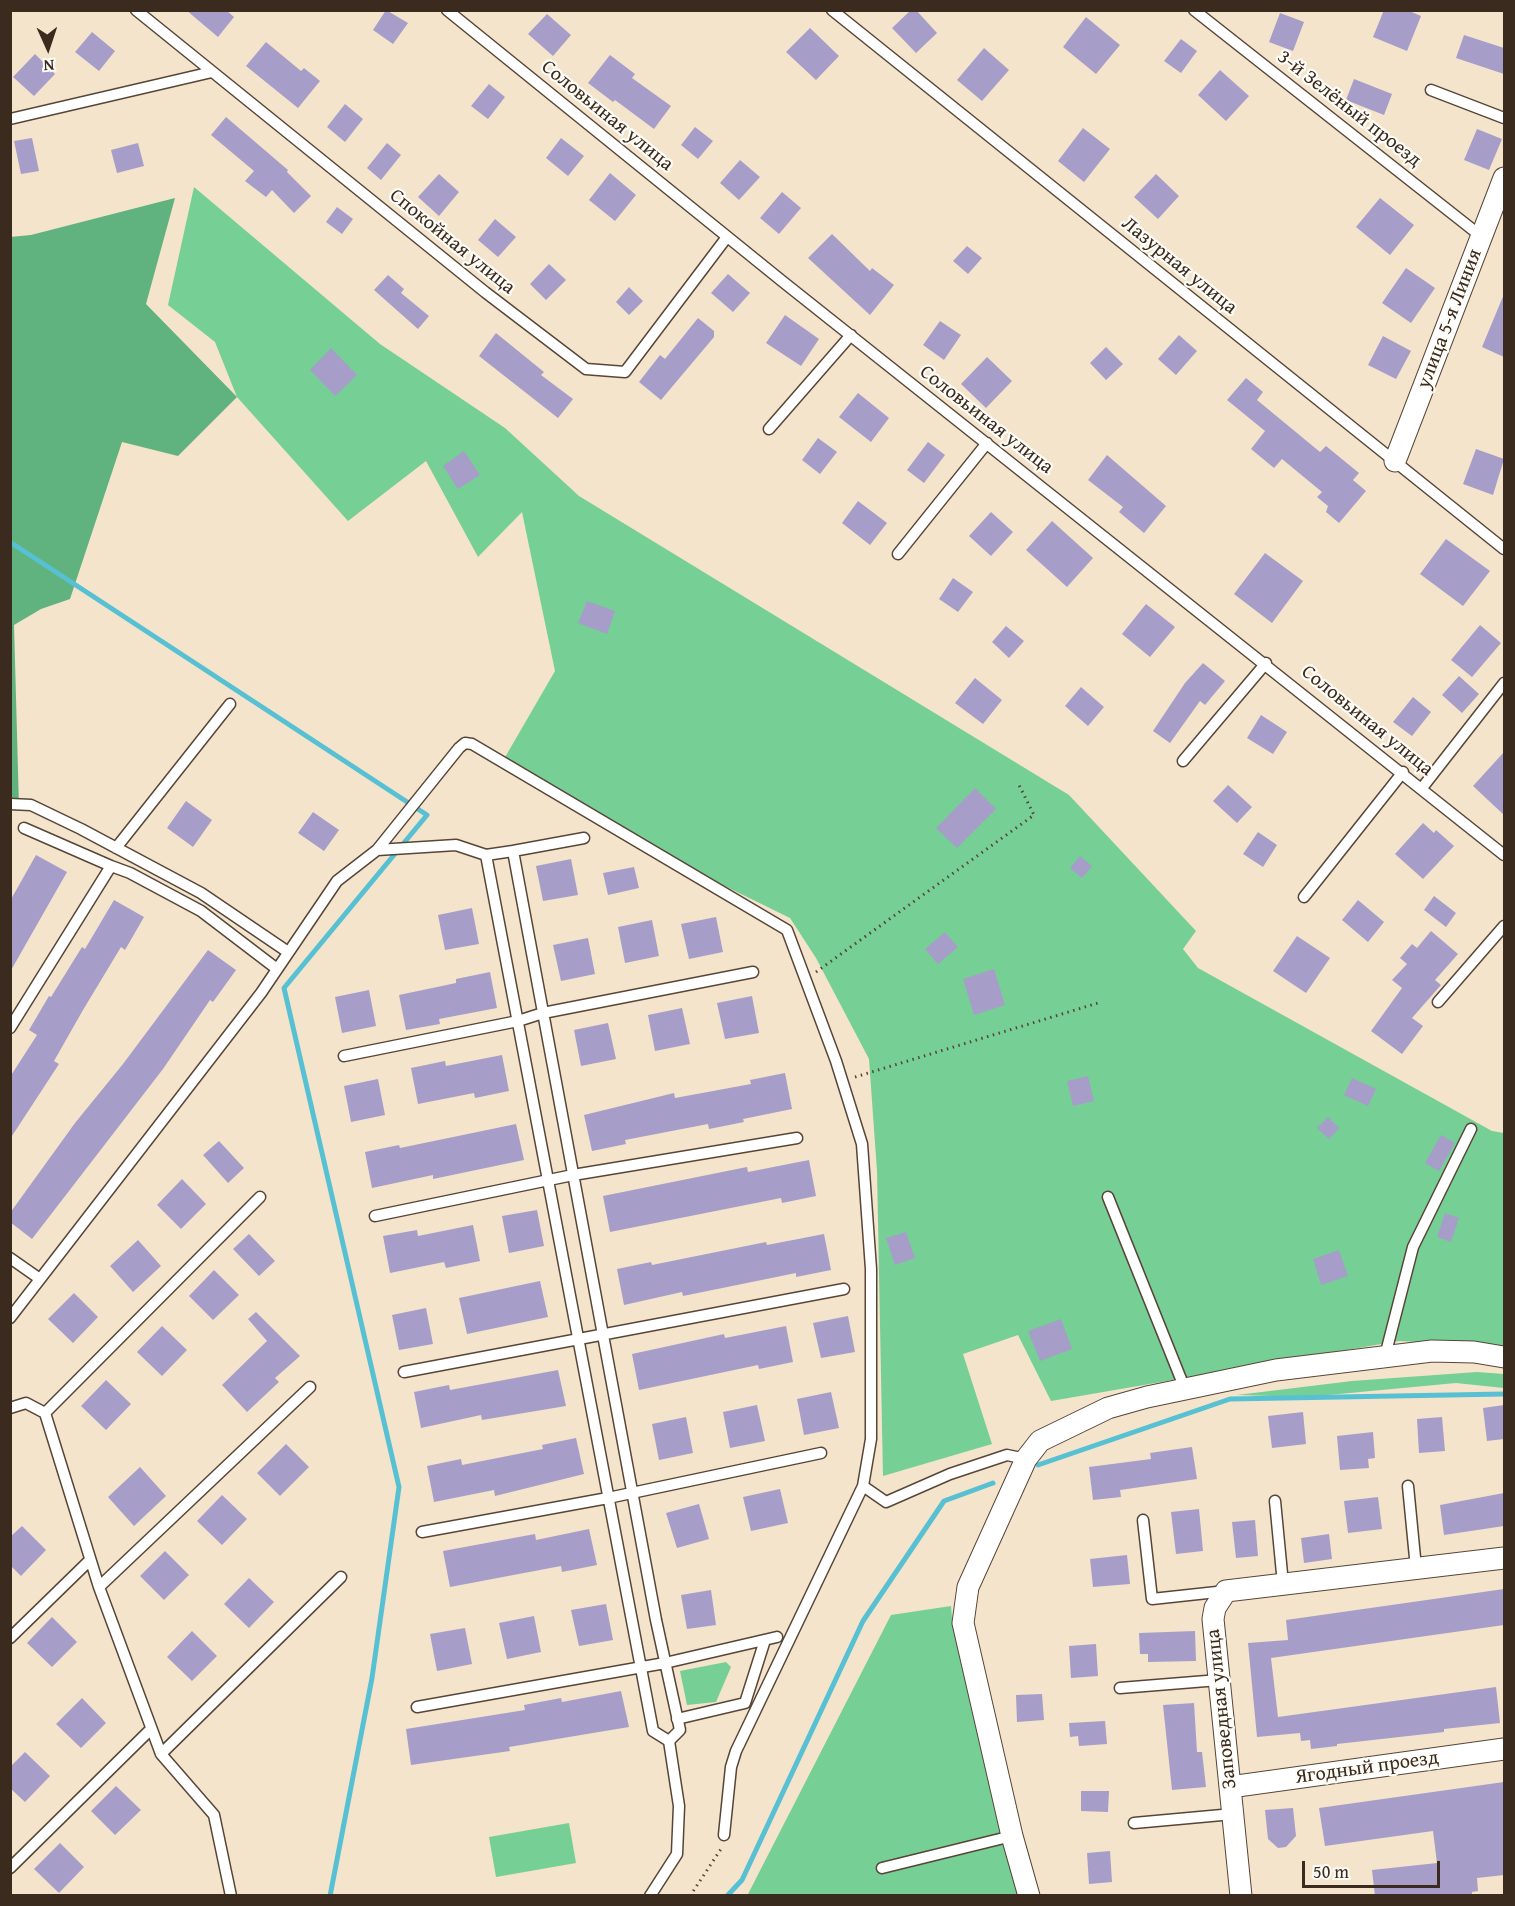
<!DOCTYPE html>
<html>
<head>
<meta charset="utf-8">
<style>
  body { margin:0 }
  #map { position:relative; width:1515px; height:1906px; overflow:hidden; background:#f4e4cb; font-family:"Gentium Book Plus",serif }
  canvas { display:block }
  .frame { position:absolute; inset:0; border:12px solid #3b2a1e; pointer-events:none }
  .north { position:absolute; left:18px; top:18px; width:60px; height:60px; -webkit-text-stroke:4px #fdfcf7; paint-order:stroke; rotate:177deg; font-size:16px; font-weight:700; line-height:24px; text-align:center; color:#3b2a1e }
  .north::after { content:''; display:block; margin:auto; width:21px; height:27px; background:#3b2a1e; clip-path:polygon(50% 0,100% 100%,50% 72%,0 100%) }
  .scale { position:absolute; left:1302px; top:1861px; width:138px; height:27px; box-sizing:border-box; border:3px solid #3b2a1e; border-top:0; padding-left:8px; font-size:18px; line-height:21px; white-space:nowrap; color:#3b2a1e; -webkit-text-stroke:4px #fdfcf7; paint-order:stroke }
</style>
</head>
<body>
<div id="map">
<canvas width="1515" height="1906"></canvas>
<div class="frame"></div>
<div class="north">N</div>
<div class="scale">50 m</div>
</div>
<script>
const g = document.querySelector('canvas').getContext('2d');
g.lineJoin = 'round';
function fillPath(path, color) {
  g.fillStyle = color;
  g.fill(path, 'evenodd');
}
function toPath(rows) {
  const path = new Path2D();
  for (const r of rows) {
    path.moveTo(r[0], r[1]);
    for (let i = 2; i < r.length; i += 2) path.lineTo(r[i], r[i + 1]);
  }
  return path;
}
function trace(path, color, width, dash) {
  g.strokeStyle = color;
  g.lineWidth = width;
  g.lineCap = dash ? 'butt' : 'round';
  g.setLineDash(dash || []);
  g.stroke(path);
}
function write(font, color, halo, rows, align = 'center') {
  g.font = font + ' "Gentium Book Plus",serif';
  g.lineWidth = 4.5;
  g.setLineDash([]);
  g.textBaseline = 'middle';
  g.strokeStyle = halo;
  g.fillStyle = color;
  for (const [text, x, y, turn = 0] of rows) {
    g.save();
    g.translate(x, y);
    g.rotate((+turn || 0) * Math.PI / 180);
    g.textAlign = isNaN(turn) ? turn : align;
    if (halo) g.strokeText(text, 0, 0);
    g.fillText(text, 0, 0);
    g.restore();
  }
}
fillPath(toPath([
  [194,187,380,344,505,428,579,496,1069,795,1196,931,1183,949,1198,968,1492,1131,1504,1133,1504,1346,1399,1341,1051,1401,1018,1335,963,1354,992,1444,883,1476,877,1171,869,1059,816,958,790,918,639,844,504,759,555,671,522,512,478,557,426,461,348,521,237,397,215,342,168,305],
  [1477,1372,1504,1374,1504,1388,1456,1383,1307,1397,1237,1395,1352,1381],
  [951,1606,953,1629,1021,1895,747,1896,891,1615],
  [726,1662,731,1667,716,1702,687,1705,680,1671],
  [569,1823,576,1863,496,1877,489,1837]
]), '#76cf95');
fillPath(toPath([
  [175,198,146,304,237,397,178,456,122,442,70,599,41,609,14,625,19,807,10,802,10,237,31,235]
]), '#60b27e');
trace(toPath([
  [10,542,427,815,284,988,399,1487,372,1678,330,1896],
  [1038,1465,1230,1399,1504,1394],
  [727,1896,742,1880,863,1621,944,1501,993,1483]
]), '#57c1d3', 5);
fillPath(toPath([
  [186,10,226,10,234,17,218,37],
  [386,10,408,23,393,44,373,30],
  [911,10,916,10,937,33,916,53,892,28],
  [1384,10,1407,10,1421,16,1407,51,1373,37],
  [1280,13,1304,22,1293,51,1269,42],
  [547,14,571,35,553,56,528,34],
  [1086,17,1120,45,1096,74,1063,47],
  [810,28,839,56,816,80,786,52],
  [92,32,115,51,99,71,75,52],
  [1464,35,1504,48,1504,74,1456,58],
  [1181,39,1197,51,1181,73,1164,61],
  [266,42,301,71,304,68,320,81,298,108,246,66],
  [984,48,1009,70,982,101,957,80],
  [35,54,55,74,34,96,13,77],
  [610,55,635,74,632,78,671,106,654,129,615,100,613,102,588,83],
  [1220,70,1249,96,1226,121,1198,95],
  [1354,79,1392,94,1384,115,1346,100],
  [489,84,505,97,488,119,471,106],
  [345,104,363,119,345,142,327,127],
  [226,117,288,170,287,172,311,196,294,213,272,190,266,197,245,181,254,171,211,135],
  [695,127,713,141,698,159,681,145],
  [1083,128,1110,149,1084,182,1058,161],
  [1477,129,1502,139,1489,170,1464,160],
  [32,138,39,171,21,174,14,141],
  [561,138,584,156,568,176,546,158],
  [138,143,144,166,117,173,111,150],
  [387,143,401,155,381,180,367,168],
  [740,160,760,177,739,200,720,183],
  [610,173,636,195,615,221,589,200],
  [439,174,459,192,439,216,418,197],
  [1156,174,1179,196,1158,219,1134,197],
  [782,192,801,208,779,234,760,218],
  [1380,198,1414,225,1390,255,1356,227],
  [337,207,353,219,342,234,326,222],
  [495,219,516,237,498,257,478,240],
  [832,234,870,271,872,268,894,285,870,315,808,258],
  [967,246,982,258,968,274,953,261],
  [549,264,566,280,546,300,530,284],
  [1406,268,1435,288,1411,323,1382,303],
  [728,274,750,293,733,312,711,293],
  [388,275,404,289,401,293,429,316,418,329,374,290],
  [629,287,643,301,629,315,616,302],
  [1504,294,1504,357,1482,347],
  [785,315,819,339,801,366,766,343],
  [698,318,714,331,714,337,661,400,639,382,660,355,665,359],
  [940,321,961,335,944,360,923,345],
  [496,333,544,372,541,375,573,399,558,418,479,356],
  [1179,335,1197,351,1176,375,1158,359],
  [1383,336,1411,351,1396,379,1368,365],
  [1106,347,1123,364,1106,380,1090,363],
  [331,348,357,375,335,396,310,370],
  [987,357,1012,381,986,408,961,384],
  [1246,378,1263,392,1257,400,1320,452,1326,446,1359,473,1353,480,1366,491,1339,523,1326,512,1328,506,1317,497,1322,492,1282,459,1274,468,1251,449,1265,431,1227,400],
  [858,393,889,418,871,442,839,417],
  [818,438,837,452,820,474,802,460],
  [928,442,945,455,924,483,907,470],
  [1476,449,1504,459,1493,495,1463,484],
  [464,451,480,475,458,489,443,466],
  [1107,455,1166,506,1144,533,1119,512,1123,507,1088,480],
  [858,501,887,523,870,545,842,523],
  [991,512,1013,532,991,556,969,536],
  [1052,521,1093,558,1067,587,1026,550],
  [1446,539,1490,571,1463,606,1420,574],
  [1265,553,1303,581,1272,623,1234,594],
  [953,578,973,592,958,612,939,599],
  [587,601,615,611,607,634,578,623],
  [1146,604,1175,627,1150,657,1122,634],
  [1480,625,1501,643,1472,677,1451,660],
  [1006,626,1024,641,1009,658,992,642],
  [1203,663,1225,681,1205,705,1200,701,1170,743,1153,731,1185,683],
  [1459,676,1479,694,1462,713,1442,695],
  [975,678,1002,700,983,724,955,703],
  [1081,687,1104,707,1088,726,1065,706],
  [1413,697,1431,712,1412,736,1393,722],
  [1261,715,1287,732,1273,754,1247,738],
  [1504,752,1504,815,1473,786],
  [1228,785,1252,807,1237,823,1213,801],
  [975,788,996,809,957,848,936,828],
  [186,801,212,820,193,847,167,828],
  [313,812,339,830,324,851,298,833],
  [1423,823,1434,833,1436,830,1454,846,1423,879,1395,854],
  [1258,832,1277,845,1263,867,1243,854],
  [36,855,67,872,10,972,10,901],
  [1080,856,1092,866,1082,878,1070,868],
  [571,859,578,895,543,901,536,866],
  [634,867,639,888,608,895,603,873],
  [1434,896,1456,913,1446,927,1424,910],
  [114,900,144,917,125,950,121,947,83,1010,54,1061,59,1064,10,1139,10,1077,37,1035,29,1030,49,996,51,997,82,947,85,949],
  [1358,900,1384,922,1368,942,1342,920],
  [472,908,479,944,445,950,438,915],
  [716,917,723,952,689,959,681,924],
  [652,920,659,956,625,963,618,927],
  [1431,931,1458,954,1435,980,1441,985,1412,1018,1423,1026,1402,1054,1371,1031,1402,988,1392,980,1407,964,1400,958,1412,944,1417,948],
  [945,932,958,947,938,964,925,949],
  [1297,936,1330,958,1306,993,1273,971],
  [588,938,595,974,561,981,553,945],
  [208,950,236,970,213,1002,210,1000,163,1069,32,1239,10,1222,10,1213,75,1123,123,1064],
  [994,969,1005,1005,974,1015,963,979],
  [490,972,497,1008,439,1019,440,1024,406,1030,399,995,456,983,456,979],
  [369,990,376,1026,342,1033,335,997],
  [752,996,759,1033,725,1039,717,1003],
  [682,1008,690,1044,655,1051,648,1015],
  [608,1023,616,1059,581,1066,574,1030],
  [502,1055,509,1091,475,1098,474,1093,418,1104,411,1068,445,1061,446,1066],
  [785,1073,792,1109,743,1119,744,1122,709,1129,708,1124,625,1140,626,1144,592,1151,584,1115,674,1093,675,1098,751,1084,750,1080],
  [1088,1076,1094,1101,1073,1106,1067,1081],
  [1352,1078,1376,1089,1368,1106,1344,1095],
  [378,1079,385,1115,351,1122,344,1086],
  [1328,1117,1339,1128,1329,1139,1317,1128],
  [516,1124,524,1160,433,1179,433,1175,372,1188,365,1152,399,1145,400,1148],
  [1441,1135,1455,1143,1439,1171,1425,1163],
  [219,1141,244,1168,228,1183,203,1155],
  [809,1160,816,1196,782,1203,781,1198,610,1232,603,1196,747,1167,748,1172],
  [182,1179,206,1204,181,1229,157,1205],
  [537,1210,544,1246,509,1253,502,1216],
  [1445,1213,1459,1218,1451,1242,1437,1237],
  [473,1225,480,1261,446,1268,444,1262,390,1273,383,1236,417,1230,418,1236],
  [906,1232,915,1258,895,1265,886,1238],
  [249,1234,275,1261,259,1276,233,1249],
  [824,1234,831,1270,796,1277,796,1273,683,1296,682,1292,624,1305,617,1269,651,1262,652,1265,766,1242,767,1245],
  [138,1240,161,1266,133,1292,110,1266],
  [1339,1250,1348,1276,1321,1285,1313,1259],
  [214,1270,239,1295,213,1320,189,1296],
  [540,1281,548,1317,467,1334,459,1298],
  [74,1293,98,1317,73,1343,48,1319],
  [426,1308,433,1344,399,1350,392,1315],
  [256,1312,300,1356,275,1378,279,1382,247,1412,222,1385,267,1341,248,1319],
  [848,1316,855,1352,821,1358,813,1323],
  [1061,1319,1072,1349,1040,1361,1028,1331],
  [162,1326,187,1350,162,1376,137,1352],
  [786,1326,793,1362,759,1369,758,1365,639,1390,632,1354,724,1334,725,1338],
  [558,1370,566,1406,482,1420,481,1415,421,1428,414,1392,449,1385,450,1390],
  [106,1380,131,1404,106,1430,81,1406],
  [831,1392,839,1428,804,1435,797,1399],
  [757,1405,765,1441,730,1448,723,1412],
  [1504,1405,1504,1439,1487,1441,1483,1408],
  [1303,1412,1306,1444,1272,1448,1268,1416],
  [686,1417,693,1453,659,1460,652,1424],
  [1442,1417,1445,1451,1419,1453,1417,1419],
  [1373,1432,1375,1458,1368,1459,1369,1468,1340,1470,1337,1436],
  [576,1438,584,1474,495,1496,494,1490,434,1502,427,1466,461,1459,462,1465,543,1449,542,1445],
  [286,1444,309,1467,280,1496,257,1473],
  [1192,1447,1197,1479,1120,1490,1121,1497,1093,1500,1089,1467,1151,1459,1150,1453],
  [140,1467,166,1496,134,1526,108,1497],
  [780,1489,788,1523,751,1531,743,1497],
  [1504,1493,1504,1526,1444,1535,1440,1505],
  [222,1495,247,1519,222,1545,197,1521],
  [1378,1497,1382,1529,1348,1533,1344,1501],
  [699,1504,709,1539,677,1548,666,1513],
  [1199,1509,1203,1551,1176,1554,1171,1512],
  [1255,1520,1258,1556,1236,1558,1232,1522],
  [22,1526,46,1550,21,1576,10,1565,10,1537],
  [589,1529,597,1565,562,1572,561,1566,450,1587,443,1551,535,1534,536,1540],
  [1329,1534,1332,1559,1304,1563,1301,1538],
  [165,1551,189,1575,164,1600,140,1576],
  [1127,1555,1130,1584,1093,1587,1090,1559],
  [249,1578,274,1602,249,1628,224,1604],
  [1504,1589,1504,1625,1271,1658,1278,1717,1496,1687,1500,1723,1444,1729,1444,1732,1337,1744,1337,1746,1311,1749,1310,1740,1301,1741,1300,1733,1257,1737,1248,1643,1288,1640,1286,1620],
  [711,1590,716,1625,687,1629,681,1595],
  [606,1604,613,1640,579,1646,571,1610],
  [534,1616,541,1652,507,1659,499,1623],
  [52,1617,77,1642,52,1667,27,1643],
  [465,1628,472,1664,437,1671,430,1634],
  [192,1631,217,1656,192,1681,167,1657],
  [1195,1631,1196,1661,1148,1662,1148,1654,1140,1654,1139,1633],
  [1096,1644,1098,1676,1071,1678,1069,1646],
  [621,1691,629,1727,509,1747,510,1751,411,1765,406,1729,525,1710,524,1705,561,1698,562,1702],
  [1042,1694,1044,1720,1017,1722,1016,1695],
  [82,1698,106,1723,81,1748,56,1724],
  [1194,1703,1197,1752,1202,1752,1206,1787,1172,1790,1163,1705],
  [1105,1721,1107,1744,1079,1746,1078,1736,1070,1737,1069,1723],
  [25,1752,50,1776,25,1802,10,1788,10,1767],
  [1504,1782,1504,1875,1477,1878,1478,1891,1472,1892,1472,1896,1375,1896,1372,1870,1437,1863,1433,1831,1325,1846,1319,1808],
  [116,1786,141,1810,115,1835,91,1811],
  [1081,1791,1109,1791,1108,1812,1081,1811],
  [1293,1808,1296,1836,1286,1847,1278,1848,1268,1839,1265,1810],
  [60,1843,84,1867,59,1893,34,1869],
  [1110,1851,1112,1882,1089,1884,1087,1853]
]), '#a69ec9');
const lane = toPath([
  [136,10,485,292,586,369,625,372,727,237],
  [447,10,782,281,1504,855],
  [832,10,1504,549],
  [1194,10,1482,237],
  [1431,90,1504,118],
  [10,119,212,72],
  [769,429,851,335],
  [898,554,987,443],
  [1183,761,1266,663],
  [1422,788,1504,683],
  [10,804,31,805,81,829,201,893,288,952],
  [24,828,111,866],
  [116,848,230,704],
  [377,850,459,748,465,743,472,744,787,930,836,1061,862,1144,871,1269,871,1439,863,1486,886,1502,950,1474,1007,1455,1026,1459],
  [513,851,656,1620,680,1730,669,1741,653,1731,486,855,513,851],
  [513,851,584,838],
  [1304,897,1403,772],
  [1438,1002,1504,926],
  [10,1028,111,866,130,873,201,911,277,969],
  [344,1056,518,1021,543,1013,753,972],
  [260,1197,45,1413,99,1587,310,1387],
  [1108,1197,1185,1389],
  [375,1216,573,1175,797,1138],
  [10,1258,40,1279],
  [10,1318,261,993,337,881,377,850,456,845,486,855],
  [1385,1356,1413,1247,1471,1129],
  [404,1372,844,1289],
  [10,1408,26,1403,45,1413],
  [1408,1486,1416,1568],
  [1275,1501,1283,1584],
  [1143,1520,1152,1599,1226,1591],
  [422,1532,608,1498,821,1453],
  [99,1587,161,1754,341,1577],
  [10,1638,90,1560],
  [1120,1688,1219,1680],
  [417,1707,665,1663,777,1637],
  [677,1719,745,1703,765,1640],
  [161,1754,214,1815,231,1896],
  [1134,1823,1233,1814],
  [724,1835,731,1767,736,1751,863,1486],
  [10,1868,151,1729],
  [882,1868,1012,1836],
  [650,1896,677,1854,679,1806,669,1741]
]);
const street = toPath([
  [1395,461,1504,178],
  [1230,1787,1504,1749],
  [1029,1896,1012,1836,963,1623,968,1587,1026,1459,1040,1441,1108,1408,1147,1397,1276,1370,1432,1351,1474,1352,1504,1357],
  [1241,1896,1213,1619,1215,1608,1226,1591,1504,1558]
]);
trace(lane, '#574638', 13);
trace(street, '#574638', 23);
trace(toPath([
  [816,972,1034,815,1018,783],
  [855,1077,1098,1003],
  [690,1896,721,1849]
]), '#574638', 3, [1.5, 4.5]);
trace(lane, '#fff', 10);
trace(street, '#fff', 21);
write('20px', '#3b2a1e', '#fdfcf7', [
  ["3-й Зелёный проезд",1349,109,38],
  ["Соловьиная улица",607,116,39],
  ["Спокойная улица",452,242,39],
  ["Лазурная улица",1179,266,39],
  ["улица 5-я Линия",1450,319,-69],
  ["Соловьиная улица",986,420,38],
  ["Соловьиная улица",1367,721,39],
  ["Заповедная улица",1222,1709,-96],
  ["Ягодный проезд",1367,1768,-8]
]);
</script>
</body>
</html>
